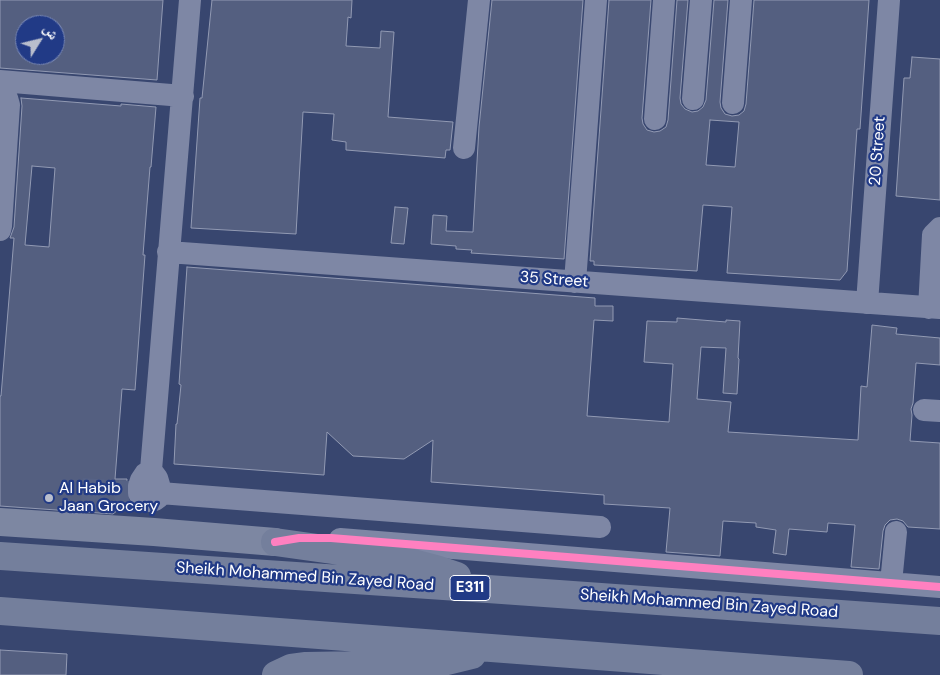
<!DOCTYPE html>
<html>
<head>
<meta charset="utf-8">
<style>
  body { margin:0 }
  #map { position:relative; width:940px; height:675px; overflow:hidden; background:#38466f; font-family:"DM Sans","Noto Naskh Arabic",sans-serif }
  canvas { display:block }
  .north { position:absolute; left:15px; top:15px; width:50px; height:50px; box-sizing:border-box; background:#213a86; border:1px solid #7a89b6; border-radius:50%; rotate:54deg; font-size:14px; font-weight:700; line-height:20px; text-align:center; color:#fff }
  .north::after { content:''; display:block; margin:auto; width:18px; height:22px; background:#b9becd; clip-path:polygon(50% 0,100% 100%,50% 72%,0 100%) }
</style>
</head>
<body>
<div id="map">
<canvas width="940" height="675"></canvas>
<div class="north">ش</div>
</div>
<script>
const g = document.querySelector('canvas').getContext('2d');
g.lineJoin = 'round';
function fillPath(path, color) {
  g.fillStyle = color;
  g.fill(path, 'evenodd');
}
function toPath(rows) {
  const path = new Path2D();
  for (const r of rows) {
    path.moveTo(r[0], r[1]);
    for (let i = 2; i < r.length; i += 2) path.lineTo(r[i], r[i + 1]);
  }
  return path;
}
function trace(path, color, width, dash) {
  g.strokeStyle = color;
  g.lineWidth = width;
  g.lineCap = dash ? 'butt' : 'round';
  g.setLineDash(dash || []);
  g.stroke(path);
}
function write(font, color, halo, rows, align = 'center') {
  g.font = font + ' "DM Sans",sans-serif';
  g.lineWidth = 4.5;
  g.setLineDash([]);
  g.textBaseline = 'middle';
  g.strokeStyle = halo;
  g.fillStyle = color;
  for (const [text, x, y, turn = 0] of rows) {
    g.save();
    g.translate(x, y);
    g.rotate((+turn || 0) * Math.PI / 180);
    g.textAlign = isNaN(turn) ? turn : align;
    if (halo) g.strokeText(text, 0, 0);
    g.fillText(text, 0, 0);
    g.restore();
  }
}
const building = toPath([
  [0,0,163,0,157,80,0,68,0,0],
  [25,25,55,25,55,55,25,55,25,25],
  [212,0,352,0,351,18,348,17,346,46,380,48,381,31,394,32,388,117,453,122,450,150,446,150,445,158,346,150,346,142,332,140,334,114,303,112,296,234,191,228,200,98,202,98,212,0],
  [492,0,583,0,564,259,471,253,472,250,456,249,456,246,431,244,433,215,447,216,446,231,473,232,479,127,492,0],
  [609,0,651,0,642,118,643,124,647,130,654,132,660,131,666,127,668,120,677,0,688,0,680,98,681,104,685,109,692,112,698,111,703,107,706,100,714,0,728,0,720,102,721,108,725,114,732,116,739,115,744,111,746,104,754,0,869,0,860,129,857,129,847,271,840,280,727,273,732,207,703,205,697,271,594,265,594,261,590,261,609,0],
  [710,120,739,122,735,167,706,165,710,120],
  [912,57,940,59,940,200,896,196,904,78,910,78,912,57],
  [21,98,121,106,121,104,156,107,151,167,150,167,143,255,145,255,135,390,122,389,115,479,127,479,126,493,129,501,113,514,0,506,0,396,1,396,14,238,10,238,14,227,22,106,21,98],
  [32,166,55,168,49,247,25,245,32,166],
  [395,207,408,208,404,244,391,243,395,207],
  [187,267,595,298,595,306,613,306,613,321,594,320,587,416,669,422,673,364,644,362,647,321,677,322,677,318,726,322,726,320,740,321,738,358,739,359,737,394,723,393,726,348,701,347,697,399,731,402,728,432,858,440,861,386,867,387,872,325,897,328,896,334,940,338,940,365,916,363,913,403,911,409,912,415,910,441,940,443,940,529,908,527,903,521,897,519,890,520,885,525,883,531,879,569,851,567,855,525,828,523,827,532,789,529,786,555,773,553,776,530,756,527,756,523,723,521,720,556,666,552,670,508,604,504,604,495,431,482,433,440,404,459,353,456,327,432,324,475,174,464,176,424,177,424,181,385,179,384,187,267],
  [0,650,67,654,66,675,0,675,0,650]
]);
fillPath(building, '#545f80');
trace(building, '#929ab3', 1);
trace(toPath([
  [82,489,130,492]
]), '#566285', 22, [22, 11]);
trace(toPath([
  [0,81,183,96],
  [0,94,7,98,9,105,1,226,0,230],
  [693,99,701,0],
  [733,103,741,0],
  [655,119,664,0],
  [464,148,479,0],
  [168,252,940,308],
  [575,282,596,0],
  [867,303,889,0],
  [929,308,933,235,940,228],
  [924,410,940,411],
  [151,470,145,474,141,480,139,486,139,493,141,497,145,500,150,501,155,500,159,497,160,493,160,488,157,478,151,470,190,0],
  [160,493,600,527],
  [340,539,940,587],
  [891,583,896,532]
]), '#7e87a5', 22);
trace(toPath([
  [0,522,154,532,275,542]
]), '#7d87a2', 28);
trace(toPath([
  [275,542,382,557,409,562,436,569,457,576],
  [0,556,488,589,940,621],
  [0,611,849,675],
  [276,675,291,668,306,666,419,664,443,662,472,655]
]), '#747f9c', 28);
trace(toPath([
  [275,542,299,538,331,538,940,587]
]), '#ff80c0', 8);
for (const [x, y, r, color] of [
  [49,498,5,"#b9becd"]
]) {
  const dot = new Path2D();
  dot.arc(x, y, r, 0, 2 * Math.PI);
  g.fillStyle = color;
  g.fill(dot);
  trace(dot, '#213a86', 2);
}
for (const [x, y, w] of [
  [470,588,40]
]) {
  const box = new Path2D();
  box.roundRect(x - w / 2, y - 12.5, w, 25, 4);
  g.fillStyle = '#213a86';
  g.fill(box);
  trace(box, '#fff', 1);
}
write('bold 15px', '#fff', null, [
  ["E311",470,588]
]);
write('16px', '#fff', '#213a86', [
  ["20 Street",878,151,-86],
  ["35 Street",554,280,4],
  ["Sheikh Mohammed Bin Zayed Road",305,577,4],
  ["Sheikh Mohammed Bin Zayed Road",709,604,4]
]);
write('16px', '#fff', '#213a86', [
  ["Al Habib",59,489],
  ["Jaan Grocery",59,507]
], 'left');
</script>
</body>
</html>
